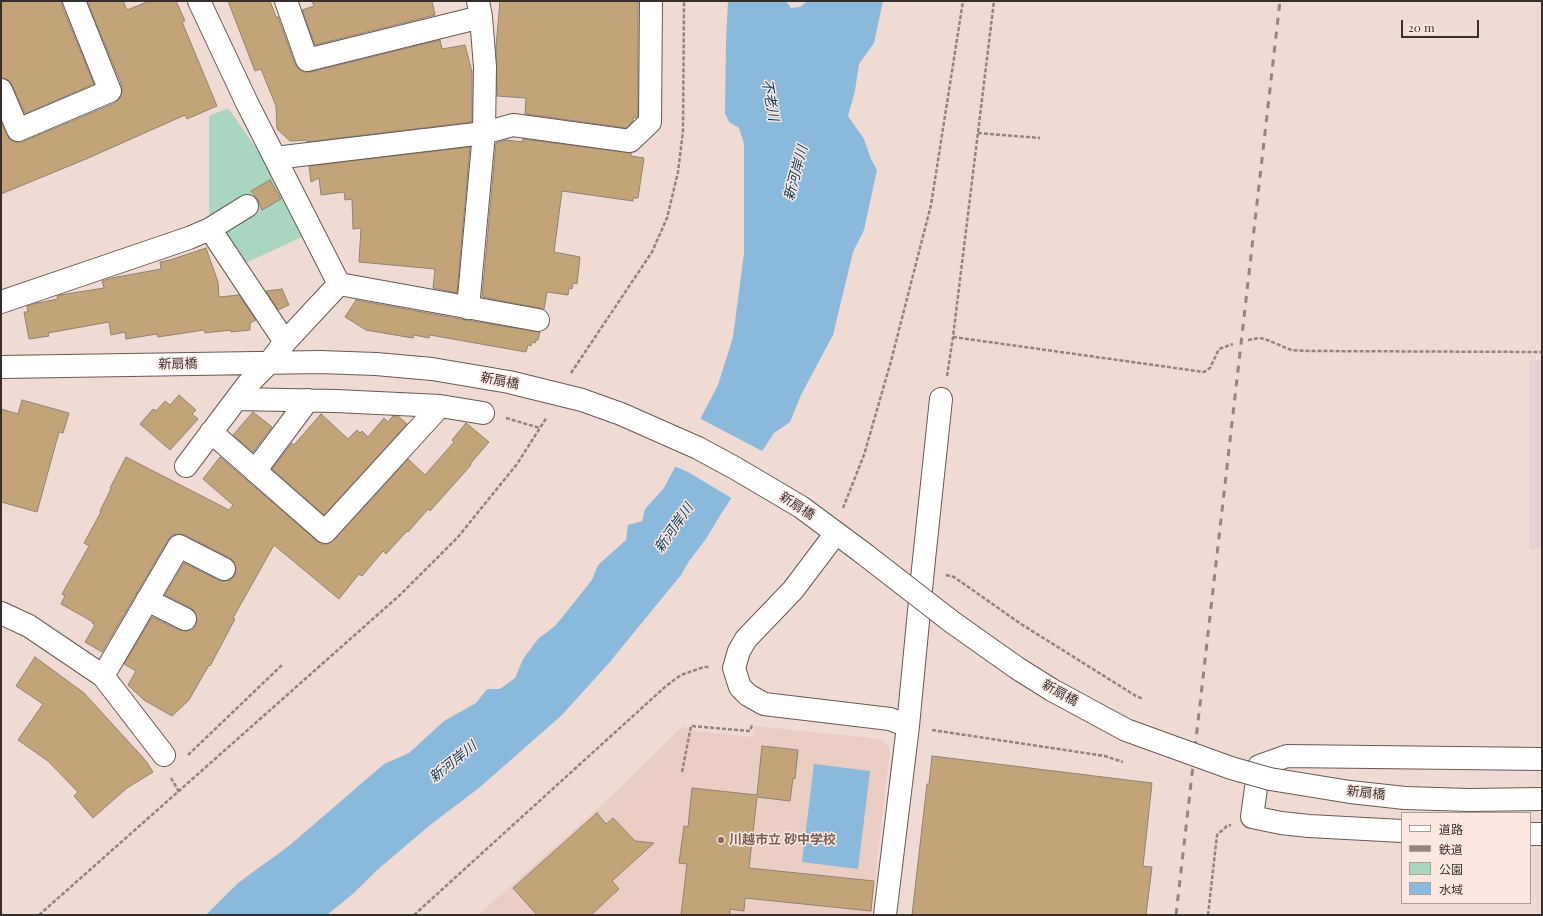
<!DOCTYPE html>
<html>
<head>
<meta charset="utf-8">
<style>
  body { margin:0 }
  #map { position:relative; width:1543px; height:916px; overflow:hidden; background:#f0dbd4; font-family:"Playfair Display","Noto Sans JP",serif }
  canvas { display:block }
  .frame { position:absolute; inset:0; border:2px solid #362f2c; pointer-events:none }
  .legend { position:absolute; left:1401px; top:812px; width:130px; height:92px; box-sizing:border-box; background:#fde8e1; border:1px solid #ad9e99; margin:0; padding:5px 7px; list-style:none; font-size:12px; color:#362f2c }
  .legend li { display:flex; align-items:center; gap:8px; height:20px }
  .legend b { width:20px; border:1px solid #ad9e99 }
  .scale { position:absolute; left:1401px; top:20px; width:78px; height:18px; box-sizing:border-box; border:2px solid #362f2c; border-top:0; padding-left:5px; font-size:12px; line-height:14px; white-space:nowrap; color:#362f2c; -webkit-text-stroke:3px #fde8e1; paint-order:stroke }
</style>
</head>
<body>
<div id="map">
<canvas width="1543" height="916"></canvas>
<div class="frame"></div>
<ul class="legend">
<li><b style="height:5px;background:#fff"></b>道路</li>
<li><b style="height:5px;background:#938580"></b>鉄道</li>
<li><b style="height:11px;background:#aad5c0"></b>公園</li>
<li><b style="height:11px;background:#8bb9db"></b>水域</li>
</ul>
<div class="scale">20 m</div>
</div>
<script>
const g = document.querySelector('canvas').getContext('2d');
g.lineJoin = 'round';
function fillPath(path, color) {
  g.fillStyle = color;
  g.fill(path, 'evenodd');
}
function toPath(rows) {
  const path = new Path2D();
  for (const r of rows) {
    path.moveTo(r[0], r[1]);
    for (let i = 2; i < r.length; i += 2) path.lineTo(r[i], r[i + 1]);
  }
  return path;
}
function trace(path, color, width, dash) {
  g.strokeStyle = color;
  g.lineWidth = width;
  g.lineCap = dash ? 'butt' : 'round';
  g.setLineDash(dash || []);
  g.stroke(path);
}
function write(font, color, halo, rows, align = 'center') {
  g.font = font + ' "Playfair Display","Noto Sans JP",serif';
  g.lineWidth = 3;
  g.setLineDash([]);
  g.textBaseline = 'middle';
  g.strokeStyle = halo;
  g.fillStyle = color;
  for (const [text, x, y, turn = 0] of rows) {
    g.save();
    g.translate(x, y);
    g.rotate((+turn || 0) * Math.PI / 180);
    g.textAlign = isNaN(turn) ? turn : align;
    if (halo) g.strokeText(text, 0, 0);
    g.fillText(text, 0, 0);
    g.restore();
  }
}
fillPath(toPath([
  [683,726,690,730,752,737,755,726,882,739,890,749,871,915,478,915,606,801]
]), '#eacec3');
fillPath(toPath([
  [1529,360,1542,360,1542,549,1529,549]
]), '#e9cfd2');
fillPath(toPath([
  [228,108,276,176,306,235,241,265,209,219,209,116]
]), '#aad5c0');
fillPath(toPath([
  [728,1,786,1,791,8,800,7,807,1,883,1,874,43,859,64,855,91,848,116,864,139,871,159,877,170,864,230,853,252,833,335,801,395,790,422,774,433,721,514,706,539,689,561,681,575,609,663,562,715,479,788,430,825,376,871,354,893,327,915,206,915,238,883,290,845,384,764,409,753,444,721,476,703,487,689,500,689,515,678,523,659,538,639,556,625,592,580,598,565,626,540,628,525,642,521,645,509,664,488,718,385,733,337,744,253,744,144,739,128,729,122,725,113,726,41],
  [814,764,870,771,858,869,802,862]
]), '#8bb9db');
fillPath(toPath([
  [699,418,764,452,733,499,688,472,674,466]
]), '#f0dbd4');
const building = toPath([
  [1,1,62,1,62,6,94,84,25,114,12,85,8,80,1,78,1,1],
  [87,1,123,1,127,10,150,1,176,1,185,21,182,22,217,106,187,119,185,115,86,159,1,194,1,122,10,140,16,142,22,142,115,103,120,98,122,92,122,86,87,1],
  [228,1,270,1,276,17,278,17,295,64,299,69,304,72,310,72,440,40,442,49,465,45,472,72,472,122,307,142,307,140,290,141,277,129,276,106,261,69,255,71,228,1],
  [312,1,432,1,435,15,315,45,302,10,314,6,312,1],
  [500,1,638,1,638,117,633,118,633,121,626,128,525,114,526,98,497,96,496,47,500,1],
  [523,139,631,153,631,156,644,158,638,198,633,198,633,201,562,191,554,252,580,257,577,284,573,283,572,289,569,288,568,295,547,292,544,309,482,297,496,143,506,140,523,142,523,139],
  [470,147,457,293,433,288,435,269,359,262,361,228,353,229,352,199,345,200,344,192,321,195,319,178,311,182,309,166,470,147],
  [270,180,281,199,262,210,258,200,251,191,270,180],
  [206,248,218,282,219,297,239,295,256,320,250,323,250,330,231,332,231,330,205,333,204,330,158,337,157,334,126,339,125,332,111,335,109,322,48,333,49,336,29,339,24,312,28,312,27,306,37,303,58,299,57,296,60,295,104,288,102,281,112,278,161,269,160,262,170,260,206,248],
  [282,289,289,305,278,310,266,291,282,289],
  [356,300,466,320,540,332,538,340,536,340,535,343,532,342,531,346,528,345,526,352,430,335,429,338,414,335,413,338,401,336,366,330,345,317,356,300],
  [179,395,196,410,192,414,198,419,170,450,140,424,153,409,156,411,165,401,170,405,179,395],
  [22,400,69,413,63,433,59,432,37,512,1,502,1,409,18,414,22,400],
  [253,412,272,427,253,452,233,435,253,412],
  [321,414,348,439,357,430,360,433,362,431,368,437,384,418,388,422,393,416,398,416,407,424,324,515,272,469,292,443,294,445,321,414],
  [466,423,489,442,470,464,471,465,430,511,428,509,408,532,407,531,386,554,383,551,362,576,359,574,339,599,274,545,233,618,235,619,210,666,209,665,189,700,172,716,144,700,128,685,136,671,124,664,152,617,179,630,185,631,192,630,196,625,197,619,195,612,191,608,165,595,184,563,218,580,224,581,230,580,235,575,236,569,234,562,230,558,185,535,178,534,172,535,168,540,102,652,85,642,95,625,92,623,93,622,61,604,65,596,62,594,89,546,84,543,101,512,100,511,111,489,110,488,126,457,229,510,233,505,203,479,220,457,317,541,322,544,328,544,334,540,408,459,425,475,454,442,452,440,466,423],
  [35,657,84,693,146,761,153,772,127,788,93,818,74,796,78,792,48,761,18,740,43,704,16,686,35,657],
  [762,746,798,750,795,779,793,778,790,801,757,797,749,868,874,881,871,911,745,898,744,911,730,909,730,915,681,915,687,864,679,863,684,826,688,827,692,788,757,795,762,746],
  [932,756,1152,783,1143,866,1152,867,1146,915,912,915,927,784,929,784,932,756],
  [597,813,606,824,613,818,635,841,654,843,612,881,619,889,591,915,537,915,513,888,597,813]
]);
fillPath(building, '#c3a378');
trace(building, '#8e8374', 1);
const minor = toPath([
  [286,1,307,60,481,17],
  [1,90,18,130,110,91,74,1],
  [275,158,484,133,513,125,630,141,650,122,651,1],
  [210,229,285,342],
  [339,284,538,320],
  [1,302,189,238,210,229,247,206],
  [468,308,484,133,485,67,481,17,478,1],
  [1,367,320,362,376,364,432,369,509,382,582,400,621,414,698,448,735,468,801,507,863,553],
  [237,399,336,401,440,406,483,413],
  [211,432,325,532,440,406],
  [186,466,247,385,269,363,285,342,339,284,247,103,199,1],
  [255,471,308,400],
  [836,533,793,590,746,639,739,651,734,668,740,687,748,695,764,704,890,719,908,726],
  [147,600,185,619],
  [1,613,29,626,103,676,164,755],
  [103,676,179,546,224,569],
  [1405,798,1469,800,1542,799],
  [1402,831,1309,826,1281,823,1252,817,1259,766,1287,756,1542,759],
  [1530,834,1542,834],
  [885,915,908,726,923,569,941,399]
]);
trace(minor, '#6a5852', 24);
trace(toPath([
  [978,133,1040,138],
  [953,337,1204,372,1210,368,1219,349,1233,344],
  [1248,340,1259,338,1265,339,1291,350,1308,351,1542,352],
  [571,373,652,252,667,218,678,172,683,131,684,1],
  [947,376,953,337,994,1],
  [506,418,540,428],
  [843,508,864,455,891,361,931,205,963,1],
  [946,575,954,577,1021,624,1136,696,1143,699],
  [932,730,1105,756,1123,762],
  [188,755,282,665],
  [682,772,691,726,750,731,752,725],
  [171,778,179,792],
  [39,915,401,594,458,537,517,464,547,417],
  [414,915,666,686,681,675,704,667,710,667],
  [1208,915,1217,835,1227,826,1231,825]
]), '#91837e', 2.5, [4, 2]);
trace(minor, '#fff', 22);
trace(toPath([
  [1176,915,1280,1]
]), '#938580', 3, [7, 7]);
const minorBridge = toPath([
  [863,553,952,622,1017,668,1052,690,1126,730,1231,768,1270,779,1350,792,1405,798]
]);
trace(minorBridge, '#6a5852', 24, []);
trace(minorBridge, '#fff', 22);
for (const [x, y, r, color] of [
  [721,840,4,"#8d6e63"]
]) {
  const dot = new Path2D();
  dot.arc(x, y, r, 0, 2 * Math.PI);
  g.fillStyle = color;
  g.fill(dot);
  trace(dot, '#fde8e1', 1.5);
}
write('13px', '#362f2c', '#fde8e1', [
  ["新扇橋",178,364,-1],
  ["新扇橋",500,381,11],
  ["新扇橋",797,506,33],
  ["新扇橋",1060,693,29],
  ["新扇橋",1366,793,6]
]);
write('bold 13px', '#785e54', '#fde8e1', [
  ["川越市立 砂中学校",729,840]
], 'left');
write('italic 14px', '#023e5e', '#fde8e1', [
  ["不老川",770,100,80],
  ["新河岸川",796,173,-75],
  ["新河岸川",674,528,-55],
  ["新河岸川",453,762,-39]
]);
</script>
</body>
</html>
